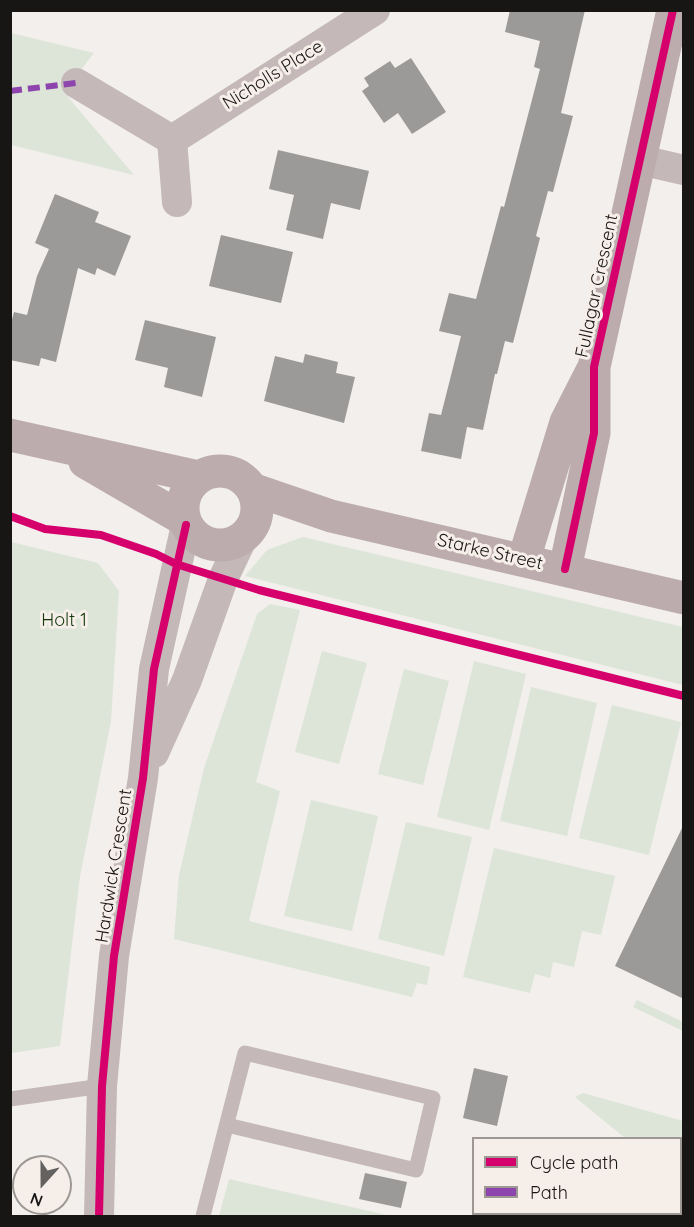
<!DOCTYPE html>
<html>
<head>
<meta charset="utf-8">
<style>
  body { margin:0 }
  #map { position:relative; width:694px; height:1227px; overflow:hidden; background:#f2efec; font-family:Quicksand,sans-serif }
  canvas { display:block }
  .frame { position:absolute; inset:0; border:12px solid #181614; pointer-events:none }
  .legend { position:absolute; left:472px; top:1137px; width:210px; height:78px; box-sizing:border-box; background:#f5eee9; border:2px solid #9d9894; margin:0; padding:8px 10px; list-style:none; font-size:18px; color:#181614 }
  .legend li { display:flex; align-items:center; gap:12px; height:30px }
  .legend b { width:30px; border:2px solid #9d9894 }
  .north { position:absolute; left:12px; top:1155px; width:60px; height:60px; box-sizing:border-box; background:#f5eee9; border:2px solid #9d9894; border-radius:50%; rotate:201deg; font-size:16px; font-weight:700; line-height:24px; text-align:center; color:#181614 }
  .north::after { content:''; display:block; margin:auto; width:21px; height:27px; background:#646260; clip-path:polygon(50% 0,100% 100%,50% 72%,0 100%) }
</style>
</head>
<body>
<div id="map">
<canvas width="694" height="1227"></canvas>
<div class="frame"></div>
<ul class="legend">
<li><b style="height:8px;background:#d6006c"></b>Cycle path</li>
<li><b style="height:8px;background:#8e44ad"></b>Path</li>
</ul>
<div class="north">N</div>
</div>
<script>
const g = document.querySelector('canvas').getContext('2d');
g.lineJoin = 'round';
function fillPath(path, color) {
  g.fillStyle = color;
  g.fill(path, 'evenodd');
}
function toPath(rows) {
  const path = new Path2D();
  for (const r of rows) {
    if (r.length === 3) {
      path.moveTo(r[0] + r[2], r[1]);
      path.arc(r[0], r[1], r[2], 0, 2 * Math.PI);
      continue;
    }
    path.moveTo(r[0], r[1]);
    for (let i = 2; i < r.length; i += 2) path.lineTo(r[i], r[i + 1]);
  }
  return path;
}
function trace(path, color, width, dash) {
  g.strokeStyle = color;
  g.lineWidth = width;
  g.lineCap = dash ? 'butt' : 'round';
  g.setLineDash(dash || []);
  g.stroke(path);
}
function write(font, color, halo, rows, align = 'center') {
  g.font = font + ' Quicksand,sans-serif';
  g.lineWidth = 6;
  g.setLineDash([]);
  g.textBaseline = 'middle';
  g.strokeStyle = halo;
  g.fillStyle = color;
  for (const [text, x, y, turn = 0] of rows) {
    g.save();
    g.translate(x, y);
    g.rotate((+turn || 0) * Math.PI / 180);
    g.textAlign = isNaN(turn) ? turn : align;
    if (halo) g.strokeText(text, 0, 0);
    g.fillText(text, 0, 0);
    g.restore();
  }
}
fillPath(toPath([
  [11,33,94,53,83,67,68,97,134,175,11,145],
  [303,537,683,627,683,685,245,576,267,550],
  [11,542,98,563,119,591,111,721,80,876,60,1046,11,1053],
  [270,604,300,610,256,782,280,791,249,921,430,967,427,985,417,983,412,997,174,939,179,875,204,768,257,614],
  [322,651,367,663,339,764,295,752],
  [474,661,526,674,489,830,437,817],
  [404,669,449,681,423,785,378,774],
  [531,687,597,703,567,836,500,821],
  [612,705,681,722,649,855,579,838],
  [311,800,378,816,352,931,284,916],
  [406,822,472,837,444,956,378,939],
  [494,848,615,876,601,935,582,931,574,967,553,962,550,978,535,974,530,993,463,977],
  [637,1000,683,1022,683,1031,633,1007],
  [583,1093,683,1121,683,1186,681,1184,680,1138,625,1138,575,1097],
  [229,1179,391,1216,219,1216]
]), '#dce5d7');
fillPath(toPath([
  [510,10,585,10,561,113,573,116,553,192,548,191,536,236,540,238,513,343,505,341,497,374,495,374,483,430,467,427,461,459,421,451,429,413,441,415,461,336,439,331,449,293,476,299,501,206,504,207,540,69,534,67,540,41,505,32],
  [411,58,446,112,412,134,398,113,384,123,362,91,369,86,364,78,390,61,395,68],
  [278,150,369,171,360,210,331,203,323,239,286,230,294,195,269,189],
  [55,194,99,212,95,222,131,236,115,276,97,268,95,275,78,268,56,362,41,358,39,366,10,360,10,327,14,312,27,315,37,276,49,249,35,243],
  [221,235,293,252,281,303,209,286],
  [145,320,216,337,202,397,164,387,168,368,135,360],
  [305,354,338,362,336,373,355,377,344,423,264,401,275,356,303,363],
  [684,824,684,999,615,966],
  [474,1068,508,1076,497,1126,463,1118],
  [365,1173,407,1182,401,1208,359,1199]
]), '#9c9a98');
trace(toPath([
  [10,1099,102,1086],
  [203,1216,245,1053,433,1098,416,1170,227,1125]
]), '#c4b8b8', 15);
trace(toPath([
  [76,83,172,140,375,10],
  [172,140,177,202],
  [640,160,684,170],
  [154,753,187,680,223,579,243,537],
  [99,1216,102,1086,114,956,143,778,154,669,186,525]
]), '#c4b8b8', 30);
trace(toPath([
  [10,435,199,477],
  [85,462,183,519],
  [220,508,37],
  [252,489,331,516,684,598],
  [524,559,566,422,592,371],
  [565,569,594,433,594,367,673,10]
]), '#bcacad', 33);
trace(toPath([
  [10,91,76,83]
]), '#8e44ad', 6, [12, 6]);
trace(toPath([
  [10,516,45,529,101,535,156,554,176,564,259,590,684,696],
  [565,569,594,433,594,367,673,10],
  [99,1216,102,1086,114,956,143,778,154,669,186,525]
]), '#d6006c', 8);
write('18px', '#181614', '#f5eee9', [
  ["Nicholls Place",273,75,-32],
  ["Fullagar Crescent",597,286,-78],
  ["Starke Street",490,552,13],
  ["Hardwick Crescent",114,866,-81]
]);
write('18px', '#153709', '#f5eee9', [
  ["Holt 1",64,621]
]);
</script>
</body>
</html>
